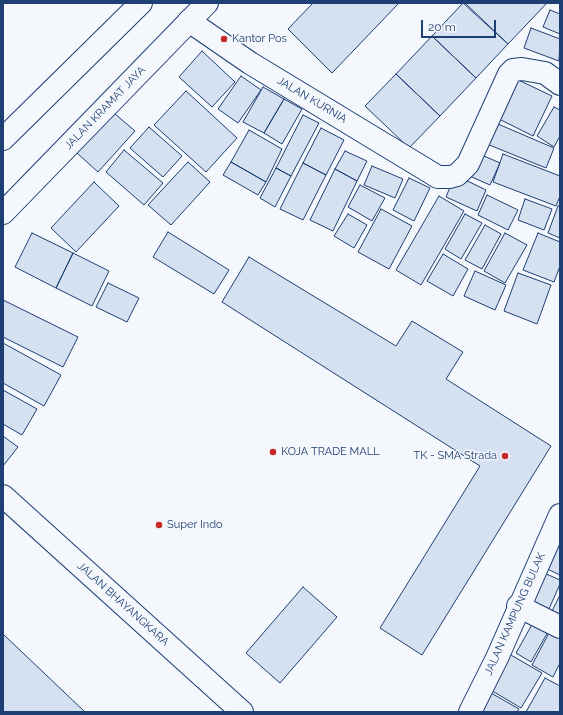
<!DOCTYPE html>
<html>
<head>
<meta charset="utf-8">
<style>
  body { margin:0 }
  #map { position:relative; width:563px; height:715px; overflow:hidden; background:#f4f7fb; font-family:Raleway,sans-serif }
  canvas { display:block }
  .frame { position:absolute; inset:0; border:4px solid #1d3f73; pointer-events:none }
  .scale { position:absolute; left:421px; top:20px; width:75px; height:18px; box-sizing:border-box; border:2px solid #1d3f73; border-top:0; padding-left:5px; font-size:12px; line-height:14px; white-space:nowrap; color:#1d3f73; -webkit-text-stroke:3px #f4f7fb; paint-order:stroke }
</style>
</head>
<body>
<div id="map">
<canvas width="563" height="715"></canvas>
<div class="frame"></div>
<div class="scale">20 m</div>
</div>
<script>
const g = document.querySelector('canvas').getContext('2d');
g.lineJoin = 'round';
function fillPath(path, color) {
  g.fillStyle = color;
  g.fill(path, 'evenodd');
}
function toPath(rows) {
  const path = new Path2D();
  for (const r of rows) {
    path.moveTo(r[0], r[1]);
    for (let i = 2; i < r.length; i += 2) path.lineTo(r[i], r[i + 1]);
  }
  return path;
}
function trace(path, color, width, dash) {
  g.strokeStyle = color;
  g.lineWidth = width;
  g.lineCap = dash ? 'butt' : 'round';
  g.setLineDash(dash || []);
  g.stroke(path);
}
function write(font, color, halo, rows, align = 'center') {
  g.font = font + ' Raleway,sans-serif';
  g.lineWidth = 3;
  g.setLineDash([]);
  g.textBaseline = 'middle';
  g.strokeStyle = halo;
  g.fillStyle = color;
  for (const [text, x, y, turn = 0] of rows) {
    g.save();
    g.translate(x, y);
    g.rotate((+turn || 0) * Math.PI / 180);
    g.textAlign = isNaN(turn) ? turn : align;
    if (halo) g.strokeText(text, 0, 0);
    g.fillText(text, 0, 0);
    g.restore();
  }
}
const building = toPath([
  [313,3,399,3,332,73,288,29,313,3],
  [463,3,508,44,476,78,432,36,463,3],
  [465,3,547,3,508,44,465,3],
  [550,10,560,14,560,34,543,27,550,10],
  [531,28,560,39,559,61,524,48,531,28],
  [432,36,476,78,440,116,396,74,432,36],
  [202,51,235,82,212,107,179,77,202,51],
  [396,74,440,116,409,148,365,106,396,74],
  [241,76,261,90,238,123,218,109,241,76],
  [512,77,552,96,533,136,493,116,512,77],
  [263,87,284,99,264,133,243,122,263,87],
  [186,91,237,138,206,172,154,125,186,91],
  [284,99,302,109,282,144,264,133,284,99],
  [554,107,560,110,560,136,554,147,537,136,554,107],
  [114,113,135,131,98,172,77,153,114,113],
  [303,115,319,123,291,176,276,168,303,115],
  [491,121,554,148,546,168,482,142,491,121],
  [149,127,182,156,163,177,130,148,149,127],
  [321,128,344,140,326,175,303,163,321,128],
  [249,130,282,149,266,182,231,162,249,130],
  [124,150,163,183,144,205,106,172,124,150],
  [345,151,367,161,357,181,335,169,345,151],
  [475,152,500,163,490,185,465,174,475,152],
  [503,154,560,176,560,196,556,206,493,182,503,154],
  [188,162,210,182,171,225,148,205,188,162],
  [231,162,266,182,258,195,223,175,231,162],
  [303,163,326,175,303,220,280,209,303,163],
  [372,166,403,179,395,198,364,185,372,166],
  [276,168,291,176,275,207,260,198,276,168],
  [335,169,357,181,333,231,310,220,335,169],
  [455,175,486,190,477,211,446,197,455,175],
  [409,178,430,188,414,221,393,210,409,178],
  [94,182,119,206,76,252,51,228,94,182],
  [360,185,385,198,372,221,348,207,360,185],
  [487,195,518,210,508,230,478,215,487,195],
  [439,196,464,211,421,285,396,270,439,196],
  [525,199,552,209,544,230,518,220,525,199],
  [558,206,560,206,560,238,548,233,558,206],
  [381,209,412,226,389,269,358,252,381,209],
  [348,214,367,225,354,248,334,236,348,214],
  [465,214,482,223,461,259,445,249,465,214],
  [485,225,501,234,482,269,465,260,485,225],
  [168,232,229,270,214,294,153,257,168,232],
  [32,233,73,253,56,288,15,267,32,233],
  [505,233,527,245,505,283,484,271,505,233],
  [538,233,560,242,560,266,554,282,523,270,538,233],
  [73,253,109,271,92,306,56,288,73,253],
  [443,254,468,269,453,296,427,281,443,254],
  [249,257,396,346,412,321,463,352,446,379,551,446,422,655,380,628,480,466,222,302,249,257],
  [475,271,506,285,495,310,464,296,475,271],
  [518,273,551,285,537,324,504,311,518,273],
  [108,283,139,298,127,322,96,307,108,283],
  [3,300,78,337,63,367,3,337,3,300],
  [3,343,61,375,44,406,3,383,3,343],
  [3,390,37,409,22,435,3,424,3,390],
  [3,436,18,447,3,466,3,436],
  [560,518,560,575,539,565,560,518],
  [544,573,560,580,560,584,545,618,528,610,544,573],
  [303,587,337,617,280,683,246,653,303,587],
  [560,595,560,625,548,619,560,595],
  [534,621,549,630,531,662,516,653,534,621],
  [550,631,560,637,560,663,553,677,532,665,550,631],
  [3,634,85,712,3,712,3,634],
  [504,651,542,673,521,708,484,686,504,651],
  [545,678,560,686,560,712,526,712,545,678],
  [484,689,519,709,517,712,472,712,484,689]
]);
fillPath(building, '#d5e0f0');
trace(building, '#1d3f73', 1);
const minor = toPath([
  [189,21,250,63,438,177,450,177,457,175,468,164,509,74,513,70,522,69,545,73,560,84],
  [518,606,560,627],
  [470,712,497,658,560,515]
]);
const tertiary = toPath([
  [3,139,141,3],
  [3,213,207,3],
  [3,496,242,712]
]);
trace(minor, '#1d3f73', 24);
trace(tertiary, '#1d3f73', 24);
trace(minor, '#f4f7fb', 22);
trace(tertiary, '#f4f7fb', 22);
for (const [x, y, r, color] of [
  [224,39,4,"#c62828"],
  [273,452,4,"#c62828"],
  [505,456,4,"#c62828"],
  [159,525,4,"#c62828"]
]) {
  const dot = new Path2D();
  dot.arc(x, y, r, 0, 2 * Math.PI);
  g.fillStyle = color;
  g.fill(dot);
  trace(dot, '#f4f7fb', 1.5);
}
write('11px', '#1d3f73', '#f4f7fb', [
  ["Kantor Pos",232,39],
  ["KOJA TRADE MALL",281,452],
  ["TK - SMA Strada",497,456,"right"],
  ["Super Indo",167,525]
], 'left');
write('11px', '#1d3f73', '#f4f7fb', [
  ["JALAN KURNIA",312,100,31],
  ["JALAN KRAMAT JAYA",105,108,-46],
  ["JALAN BHAYANGKARA",123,604,42],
  ["JALAN KAMPUNG BULAK",515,614,-66]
]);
</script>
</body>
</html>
